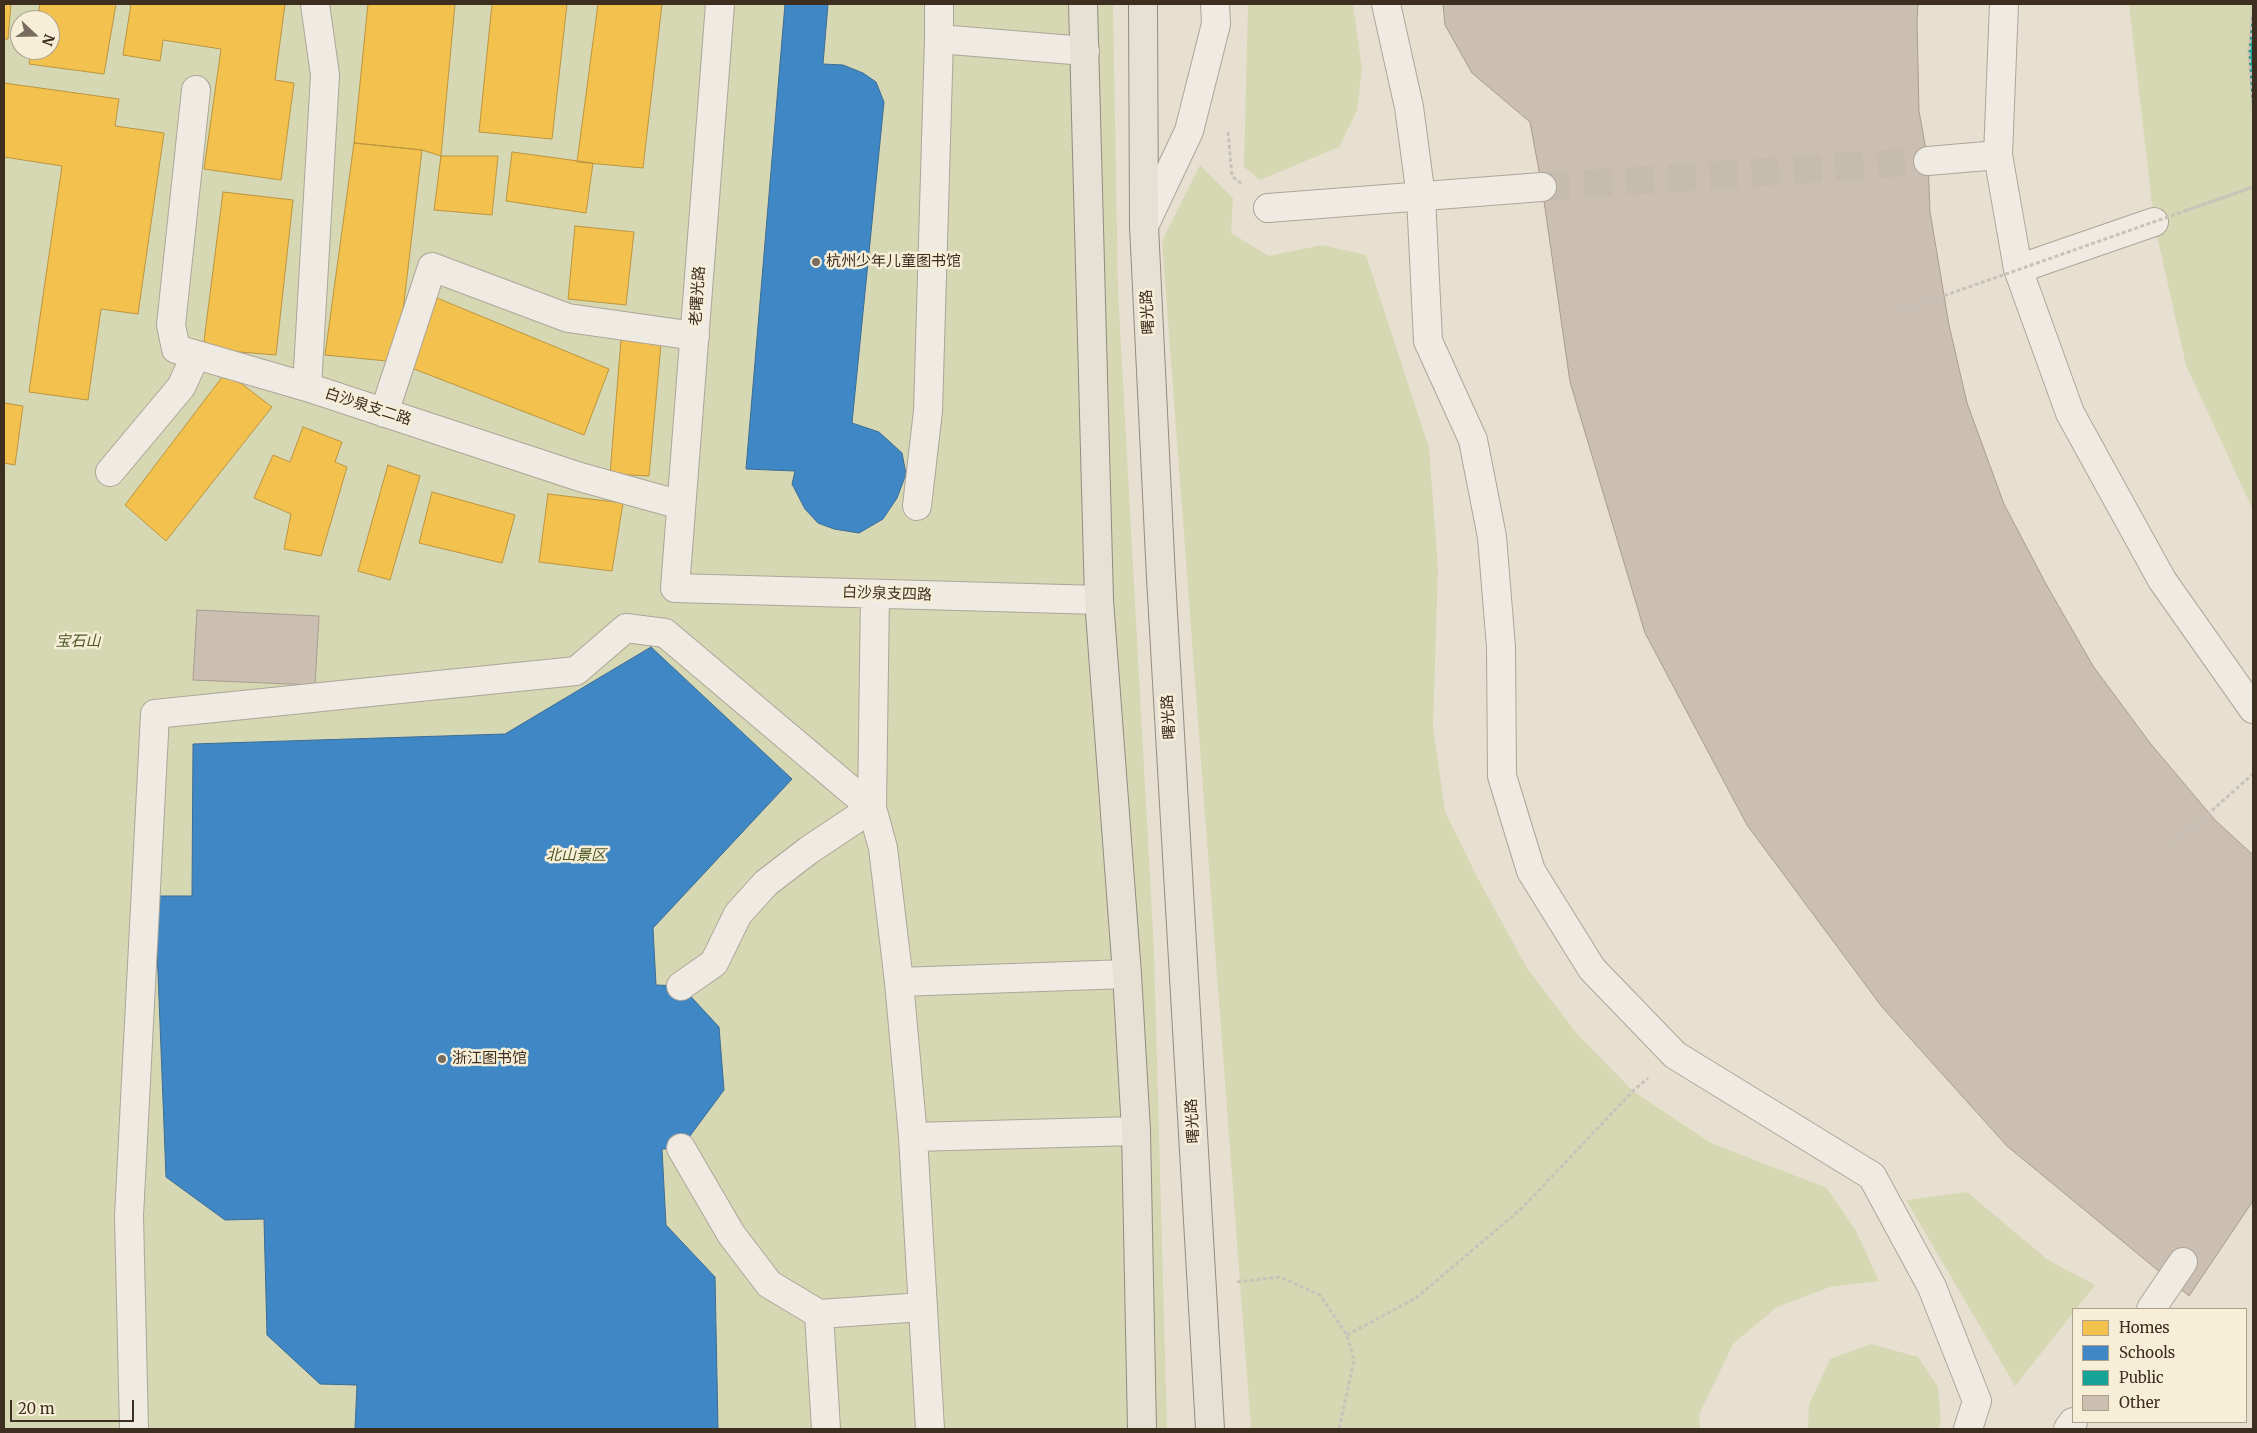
<!DOCTYPE html>
<html>
<head>
<meta charset="utf-8">
<style>
  body { margin:0 }
  #map { position:relative; width:2257px; height:1433px; overflow:hidden; background:#e7e0d1; font-family:Merriweather,serif }
  canvas { display:block }
  .frame { position:absolute; inset:0; border:5px solid #3d2e20; pointer-events:none }
  .legend { position:absolute; left:2072px; top:1308px; width:175px; height:115px; box-sizing:border-box; background:#f7eed8; border:1px solid #ada18e; margin:0; padding:6px 9px; list-style:none; font-size:15px; color:#3d2e20 }
  .legend li { display:flex; align-items:center; gap:10px; height:25px }
  .legend b { width:25px; border:1px solid #ada18e }
  .north { position:absolute; left:10px; top:10px; width:50px; height:50px; box-sizing:border-box; background:#f7eed8; border:1px solid #ada18e; border-radius:50%; rotate:111deg; font-size:14px; font-weight:700; line-height:20px; text-align:center; color:#3d2e20 }
  .north::after { content:''; display:block; margin:auto; width:18px; height:22px; background:#786c5e; clip-path:polygon(50% 0,100% 100%,50% 72%,0 100%) }
  .scale { position:absolute; left:10px; top:1400px; width:124px; height:22px; box-sizing:border-box; border:2px solid #3d2e20; border-top:0; padding-left:6px; font-size:15px; line-height:18px; white-space:nowrap; color:#3d2e20; -webkit-text-stroke:4px #f7eed8; paint-order:stroke }
</style>
</head>
<body>
<div id="map">
<canvas width="2257" height="1433"></canvas>
<div class="frame"></div>
<ul class="legend">
<li><b style="height:14px;background:#f2c14e"></b>Homes</li>
<li><b style="height:14px;background:#3f88c5"></b>Schools</li>
<li><b style="height:14px;background:#17a398"></b>Public</li>
<li><b style="height:14px;background:#cbbfb2"></b>Other</li>
</ul>
<div class="north">N</div>
<div class="scale">20 m</div>
</div>
<script>
const g = document.querySelector('canvas').getContext('2d');
g.lineJoin = 'round';
function fillPath(path, color) {
  g.fillStyle = color;
  g.fill(path, 'evenodd');
}
function toPath(rows) {
  const path = new Path2D();
  for (const r of rows) {
    path.moveTo(r[0], r[1]);
    for (let i = 2; i < r.length; i += 2) path.lineTo(r[i], r[i + 1]);
  }
  return path;
}
function trace(path, color, width, dash) {
  g.strokeStyle = color;
  g.lineWidth = width;
  g.lineCap = dash ? 'butt' : 'round';
  g.setLineDash(dash || []);
  g.stroke(path);
}
function write(font, color, halo, rows, align = 'center') {
  g.font = font + ' Merriweather,"Noto Sans SC",serif';
  g.lineWidth = 5;
  g.setLineDash([]);
  g.textBaseline = 'middle';
  g.strokeStyle = halo;
  g.fillStyle = color;
  for (const [text, x, y, turn = 0] of rows) {
    g.save();
    g.translate(x, y);
    g.rotate((+turn || 0) * Math.PI / 180);
    g.textAlign = isNaN(turn) ? turn : align;
    if (halo) g.strokeText(text, 0, 0);
    g.fillText(text, 0, 0);
    g.restore();
  }
}
fillPath(toPath([
  [4,4,1113,4,1118,291,1154,951,1167,1429,4,1429],
  [20,20,50,20,50,50,20,50],
  [1248,4,1353,4,1362,69,1357,111,1339,147,1260,180,1244,167],
  [2129,4,2253,4,2253,510,2186,365,2154,222],
  [1200,165,1233,198,1231,233,1269,256,1322,245,1366,255,1429,448,1438,568,1433,727,1445,811,1475,873,1527,968,1578,1035,1633,1091,1711,1143,1827,1188,1856,1231,1879,1281,1830,1287,1777,1307,1733,1344,1699,1415,1700,1429,1251,1429,1162,241],
  [1967,1192,2048,1260,2095,1285,2076,1309,2073,1309,2073,1313,2015,1386,1906,1200],
  [1871,1344,1918,1357,1938,1387,1941,1421,1938,1429,1808,1429,1809,1405,1830,1359]
]), '#d6d7b3');
const homes = toPath([
  [4,4,11,4,8,39,4,39,4,4],
  [40,4,116,4,104,74,29,64,32,50,50,50,50,20,37,20,40,4],
  [131,4,285,4,275,80,294,83,281,180,204,169,221,49,163,40,160,61,123,55,131,4],
  [368,4,455,4,441,156,422,150,354,143,368,4],
  [492,4,567,4,552,139,479,132,492,4],
  [598,4,662,4,643,168,577,162,598,4],
  [4,83,119,99,115,126,164,133,138,314,101,309,88,400,29,392,62,166,4,157,4,83],
  [354,143,422,150,397,362,325,355,354,143],
  [512,152,593,163,586,213,506,201,512,152],
  [441,156,498,156,492,215,434,210,441,156],
  [223,192,293,200,276,355,203,349,223,192],
  [575,226,634,232,626,305,568,299,575,226],
  [437,298,609,369,584,435,409,367,437,298],
  [621,340,661,344,649,476,610,474,621,340],
  [226,372,272,407,166,541,125,505,226,372],
  [4,403,23,406,15,465,4,463,4,403],
  [303,427,342,442,335,462,347,467,321,556,284,549,291,514,254,498,273,455,290,462,303,427],
  [388,465,420,476,390,580,358,571,388,465],
  [432,492,515,515,502,563,419,543,432,492],
  [548,494,623,503,612,571,539,562,548,494]
]);
fillPath(homes, '#f2c14e');
trace(homes, '#bc9540', 1);
const schools = toPath([
  [785,4,828,4,823,64,843,65,863,73,876,82,884,102,852,423,879,432,902,453,906,474,897,498,883,519,859,533,834,529,818,523,805,509,792,484,795,471,746,469,785,4],
  [651,647,792,779,653,928,656,985,681,986,719,1027,724,1090,681,1148,662,1149,666,1225,715,1277,718,1429,355,1429,357,1385,320,1384,267,1335,264,1219,225,1220,166,1177,155,896,192,896,193,744,505,734,651,647]
]);
fillPath(schools, '#3f88c5');
trace(schools, '#3e6d94', 1);
const public = toPath([
  [2253,7,2253,113,2249,53,2253,7]
]);
fillPath(public, '#17a398');
trace(public, '#228074', 1);
const building = toPath([
  [1443,4,1918,4,1917,22,1919,111,1928,161,1930,212,1949,325,1967,403,2004,504,2046,584,2093,666,2150,743,2214,819,2253,855,2253,1201,2189,1296,2007,1146,1882,1007,1747,825,1645,633,1570,382,1542,187,1530,122,1472,73,1445,25,1443,4],
  [197,610,319,616,315,685,193,680,197,610]
]);
fillPath(building, '#cbbfb2');
trace(building, '#a89c90', 1);
trace(toPath([
  [1542,187,1928,161]
]), '#c5bcae', 28, [28, 14]);
const minor = toPath([
  [315,4,325,75,307,387,580,477,681,505],
  [720,4,675,588,1099,600],
  [939,4,939,39,1085,51],
  [1386,4,1409,107,1421,197,1428,341,1473,440,1492,537,1501,647,1502,776,1531,871,1592,969,1675,1055,1872,1176,1932,1287,1977,1401,1968,1429],
  [2004,4,1998,155,2018,269,2070,413,2162,580,2253,709],
  [196,90,171,325,176,349,307,387],
  [1928,161,1998,155],
  [1268,208,1542,187],
  [1144,226,1189,131,1216,24,1215,4],
  [2018,269,2154,222],
  [384,413,432,267,568,318,695,336],
  [110,472,181,387,196,355],
  [917,506,928,411,939,39],
  [899,982,1127,974],
  [681,986,714,963,738,914,766,883,809,850,872,808,875,594],
  [913,1137,1136,1131],
  [681,1148,731,1234,769,1284,819,1314],
  [2151,1309,2183,1262],
  [134,1429,129,1216,155,714,576,671,626,628,665,633,872,808,883,848,899,982,913,1137,930,1429],
  [826,1429,819,1314,923,1307],
  [2068,1429,2073,1422]
]);
const major = toPath([
  [1083,4,1099,600,1127,974,1136,1131,1142,1429],
  [1143,4,1144,226,1161,578,1210,1429]
]);
trace(minor, '#ada599', 30);
trace(major, '#928b80', 30);
trace(toPath([
  [2253,7,2249,53,2253,113],
  [1228,132,1232,176,1242,184],
  [2185,211,2253,187],
  [2173,845,2253,774],
  [1237,1282,1280,1277,1320,1295,1347,1335,1354,1360,1339,1429],
  [1347,1335,1416,1298,1522,1208,1633,1091,1648,1078]
]), '#c8c2b9', 3, [4, 2.5]);
trace(minor, '#efebe3', 28);
trace(major, '#e6e1d4', 28);
trace(toPath([
  [1895,313,2253,187]
]), '#c8c2b9', 3, [4, 2.5]);
for (const [x, y, r, color] of [
  [816,262,5,"#786c5e"],
  [442,1059,5,"#786c5e"]
]) {
  const dot = new Path2D();
  dot.arc(x, y, r, 0, 2 * Math.PI);
  g.fillStyle = color;
  g.fill(dot);
  trace(dot, '#f7eed8', 2);
}
write('15px', '#3d2e20', '#f7eed8', [
  ["杭州少年儿童图书馆",826,262],
  ["浙江图书馆",452,1059]
], 'left');
write('15px', '#3d2e20', '#f7eed8', [
  ["老曙光路",698,296,-86],
  ["曙光路",1148,312,-93],
  ["白沙泉支二路",368,407,18],
  ["白沙泉支四路",887,594,2],
  ["曙光路",1169,717,-93],
  ["曙光路",1193,1121,-93]
]);
write('italic 15px', '#4d5a26', '#f7eed8', [
  ["宝石山",78,642],
  ["北山景区",576,856]
]);
</script>
</body>
</html>
